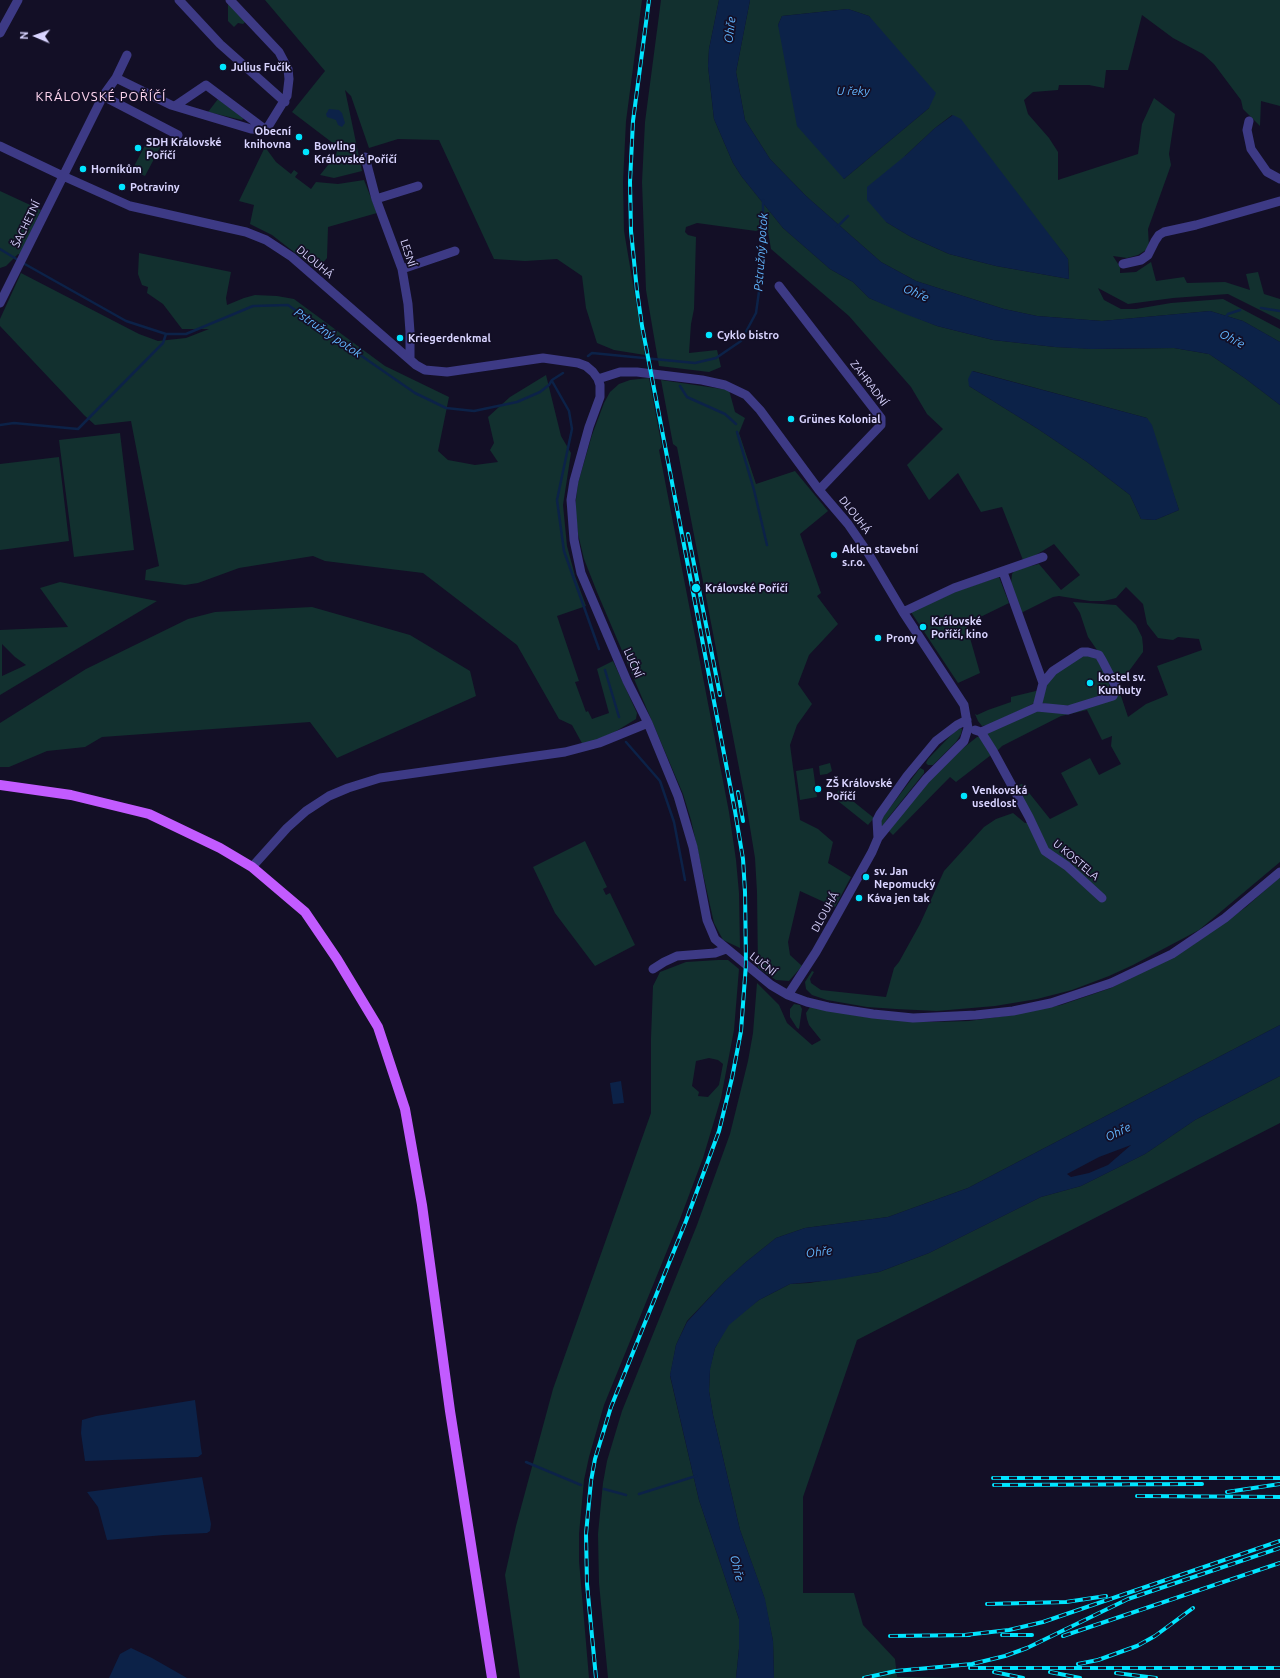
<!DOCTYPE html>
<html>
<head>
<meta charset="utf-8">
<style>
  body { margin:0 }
  #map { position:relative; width:1280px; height:1678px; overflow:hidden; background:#130f26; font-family:Ubuntu,sans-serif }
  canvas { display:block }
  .north { position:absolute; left:16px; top:16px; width:40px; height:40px; -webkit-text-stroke:3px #130f26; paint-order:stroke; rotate:272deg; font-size:11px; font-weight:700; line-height:16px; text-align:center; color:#d9d4ff }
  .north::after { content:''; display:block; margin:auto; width:14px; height:18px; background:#d9d4ff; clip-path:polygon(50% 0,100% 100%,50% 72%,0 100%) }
</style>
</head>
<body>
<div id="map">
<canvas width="1280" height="1678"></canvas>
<div class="north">N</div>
</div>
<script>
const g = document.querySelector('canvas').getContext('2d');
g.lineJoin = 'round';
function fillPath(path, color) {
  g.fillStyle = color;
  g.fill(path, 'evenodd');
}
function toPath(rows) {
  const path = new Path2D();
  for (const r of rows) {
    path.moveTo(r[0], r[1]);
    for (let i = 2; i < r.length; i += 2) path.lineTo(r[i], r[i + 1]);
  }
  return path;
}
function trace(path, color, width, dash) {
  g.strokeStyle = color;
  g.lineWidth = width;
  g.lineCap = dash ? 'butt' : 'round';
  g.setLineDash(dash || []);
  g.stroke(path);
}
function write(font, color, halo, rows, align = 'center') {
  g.font = font + ' Ubuntu,sans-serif';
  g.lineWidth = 3.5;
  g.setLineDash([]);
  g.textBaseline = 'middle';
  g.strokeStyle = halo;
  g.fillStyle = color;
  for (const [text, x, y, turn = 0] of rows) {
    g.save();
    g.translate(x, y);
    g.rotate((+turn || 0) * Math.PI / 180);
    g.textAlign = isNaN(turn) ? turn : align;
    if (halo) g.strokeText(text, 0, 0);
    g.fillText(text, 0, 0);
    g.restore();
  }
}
fillPath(toPath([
  [228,0,246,21,243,24,238,23,234,27,228,21],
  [265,0,642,0,626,121,623,182,624,231,645,355,614,350,597,343,586,308,582,276,557,259,525,261,494,259,439,140,398,139,369,148,351,96,345,90,362,171,334,178,320,175,336,155,338,147,292,112,325,71],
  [661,0,719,0,709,49,708,66,714,119,733,163,742,177,783,228,830,269,853,282,869,298,937,326,993,340,1055,347,1099,349,1174,348,1209,354,1246,379,1280,405,1280,862,1199,930,1133,965,1109,976,1072,990,1037,999,995,1006,937,1011,896,1009,867,1007,827,1000,812,995,806,989,805,982,812,971,814,972,810,979,811,983,821,990,886,997,894,968,899,962,920,924,944,871,984,827,996,819,1013,813,1025,823,1036,823,1016,786,1022,784,1050,819,1078,805,1061,773,1090,758,1099,775,1121,764,1111,746,1112,736,1102,740,1087,710,1061,716,1002,746,996,752,986,733,1038,709,1064,712,1109,699,1120,693,1128,717,1146,704,1168,695,1157,666,1202,650,1199,639,1178,637,1173,640,1158,638,1147,624,1143,604,1126,587,1116,598,1104,601,1090,601,1059,596,1053,597,1021,613,1011,584,1012,574,1015,570,1039,564,1061,590,1080,575,1054,544,1031,558,1023,560,1002,507,981,512,958,473,929,500,907,465,943,429,927,414,911,387,849,316,771,249,767,226,756,231,697,223,686,227,685,232,688,235,696,237,694,309,691,324,689,353,717,350,721,367,709,372,659,366,646,290,642,182,645,122],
  [973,371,1147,418,1179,510,1155,520,1141,519,1130,495,1087,462,1038,429,969,386],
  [750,0,1280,0,1280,106,1261,101,1260,126,1243,109,1241,100,1214,64,1203,54,1173,38,1142,15,1128,70,1106,70,1104,88,1089,85,1059,85,1058,90,1033,92,1024,100,1028,114,1049,138,1058,152,1058,180,1138,154,1142,124,1154,98,1175,114,1169,154,1171,165,1148,229,1149,248,1138,255,1127,258,1113,256,1120,267,1120,273,1136,272,1151,262,1156,281,1184,277,1187,283,1225,282,1250,290,1246,274,1258,272,1264,294,1280,299,1280,320,1228,294,1173,298,1128,304,1098,288,1104,300,1121,309,1136,309,1171,303,1223,299,1280,329,1280,342,1243,321,1210,311,1102,321,1037,316,1004,309,916,281,881,262,806,196,770,159,745,120,736,72],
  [848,9,869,16,929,108,844,179,778,25,782,16],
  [952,115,1068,259,1069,279,996,266,949,254,911,237,886,222,905,156,935,128],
  [218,99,244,118,242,120,208,112],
  [150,136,163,142,145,176,132,170],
  [265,147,276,162,291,174,294,170,298,173,295,177,311,189,316,182,338,184,364,180,377,213,328,227,327,258,317,270,272,235,250,224,254,205,239,201],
  [0,191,41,210,20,255,18,254,6,266,0,268],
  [139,253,231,272,226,298,227,305,244,298,255,295,277,296,294,299,385,366,449,397,438,451,448,460,475,465,498,462,490,450,494,443,488,417,510,397,546,375,561,436,571,453,563,505,567,546,575,576,586,606,557,616,579,681,575,682,586,712,588,711,592,719,609,713,597,669,613,661,637,713,636,719,613,733,583,745,572,725,559,719,517,645,423,573,325,561,313,556,239,568,198,583,185,585,145,580,146,570,159,566,131,421,95,425,84,415,0,326,0,319,21,273,139,334,158,341,186,338,209,329,182,329,163,304,147,293,148,287,142,285,138,274],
  [649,378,662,447,659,450,729,812,736,860,739,893,740,948,723,940,714,923,691,820,683,794,597,592,584,559,578,534,575,507,578,483,592,435,604,403,610,392,619,384,630,380],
  [661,380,729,390,735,412,745,418,739,433,756,484,795,471,828,511,800,534,821,593,817,596,838,624,809,655,798,684,812,704,797,725,790,745,800,820,818,829,833,842,828,863,851,877,835,907,800,891,788,942,790,955,802,966,789,981,776,980,758,968,757,892,755,858,747,809,677,447,673,444],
  [120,433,134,550,74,557,59,440],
  [59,457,69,541,0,550,0,464],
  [999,577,1009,603,966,624,980,673,958,683,911,612,957,591],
  [60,582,157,601,0,695,0,630,68,627,40,588],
  [2,644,15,657,26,665,2,676],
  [1073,602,1116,605,1136,625,1142,637,1143,646,1143,652,1129,671,1121,677,1113,673,1088,637,1080,613],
  [312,607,410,635,470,671,476,696,337,758,310,722,102,737,85,747,47,751,9,767,0,767,0,723,86,669,188,619,215,612],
  [1082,655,1095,656,1110,681,1109,688,1106,692,1078,705,1061,706,1042,703,1047,683,1055,674],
  [1040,690,1034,703,1025,708,988,725,982,726,978,721,975,714,977,715,988,710,1011,702,1011,697],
  [961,728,962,729,961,734,956,742,933,765,928,765,926,763,928,759,954,732],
  [977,737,980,737,991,755,956,782,950,777,893,835,889,831,923,787,962,749],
  [830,763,832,771,827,774,820,775,819,766],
  [813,768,817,797,800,800,796,771],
  [920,768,924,770,924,773,888,818,882,827,879,824,885,814],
  [839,790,874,818,868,825,833,797],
  [585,841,607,887,603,889,606,895,610,893,635,945,595,966,555,913,533,867],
  [1280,877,1280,1025,968,1188,888,1217,805,1228,776,1238,746,1262,725,1281,687,1321,676,1345,670,1376,699,1500,739,1619,739,1649,736,1678,608,1678,599,1583,598,1534,603,1483,607,1461,622,1411,697,1225,730,1134,748,1061,753,1033,757,983,779,1005,787,1023,812,1045,821,1040,809,1025,807,1019,806,1013,810,1007,865,1017,932,1022,969,1021,1012,1015,1061,1005,1111,988,1191,946,1246,907],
  [718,960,728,960,739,969,734,1030,721,1098,703,1158,680,1219,604,1405,589,1457,584,1480,579,1534,579,1561,589,1678,520,1678,505,1575,516,1526,553,1389,651,1113,651,1038,653,986,660,972,686,962],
  [709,1058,718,1060,723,1064,719,1085,708,1097,698,1096,699,1092,692,1086,696,1061],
  [794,1004,800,1005,802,1009,799,1029,797,1028,790,1017,790,1009],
  [1280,1076,1280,1123,857,1340,803,1497,803,1593,854,1593,863,1625,895,1659,897,1677,955,1678,774,1678,773,1641,764,1597,740,1530,713,1415,709,1391,710,1368,715,1348,729,1323,759,1300,790,1284,809,1283,879,1272,929,1253,1041,1197,1081,1186,1145,1154,1195,1120]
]), '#12302f');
fillPath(toPath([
  [719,0,750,0,736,72,745,120,770,159,806,196,881,262,916,281,1004,309,1037,316,1102,321,1210,311,1243,321,1280,342,1280,405,1246,379,1209,354,1174,348,1091,349,1055,347,993,340,937,326,905,314,869,298,853,282,830,269,783,228,742,177,733,163,714,119,708,66,709,49],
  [848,9,869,16,936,93,929,108,844,179,797,126,778,25,782,16],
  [329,109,339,110,342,113,345,123,342,127,338,125,336,120,327,117,326,114],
  [953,115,961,119,1068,259,1069,279,996,266,949,254,911,237,886,222,867,200,867,187,905,156,935,128],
  [972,371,1147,418,1152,425,1179,510,1155,520,1141,519,1130,495,1087,462,1038,429,969,386,968,379],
  [1280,1025,1280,1076,1195,1120,1145,1154,1081,1186,1041,1197,929,1253,879,1272,834,1280,790,1284,759,1300,729,1325,715,1348,710,1370,709,1391,713,1415,740,1530,765,1599,773,1641,774,1678,736,1678,739,1649,739,1619,699,1500,670,1375,676,1345,687,1322,725,1281,746,1262,776,1238,805,1228,888,1217,968,1188],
  [1131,1145,1108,1165,1089,1173,1071,1177,1067,1174,1099,1157],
  [621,1081,624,1103,613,1104,610,1083],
  [195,1400,201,1448,202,1454,198,1457,85,1461,81,1433,82,1420,96,1416],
  [202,1477,211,1524,210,1531,207,1533,164,1535,107,1540,98,1507,87,1492],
  [131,1648,152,1658,187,1678,109,1678,120,1654]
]), '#0c2248');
trace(toPath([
  [837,227,848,216],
  [0,249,18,260],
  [23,263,126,321,166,334,186,334,253,306,288,305,415,393,446,408,474,411,517,402,540,392,549,385,552,380,563,373],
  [1261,308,1280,311],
  [1225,318,1228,314,1240,310],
  [588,356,592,353,695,363,716,358,741,341,756,313,763,263,763,200],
  [552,381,569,411,572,429,557,500,564,551,599,649],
  [680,386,687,397,725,414,736,424],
  [0,425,14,423,78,429,163,343,166,334],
  [737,432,754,490,767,545],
  [605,670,619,717],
  [626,742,660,781,674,822,685,880],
  [526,1462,581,1485],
  [604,1489,626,1495],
  [639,1494,696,1476]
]), '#0c2248', 2.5);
trace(toPath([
  [179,0,220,44,285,102],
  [230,0,279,52,288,69,289,79,287,96,266,130],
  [0,33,18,0],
  [116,78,171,105,251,129,266,130],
  [103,96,178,135],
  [175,106,206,85,266,130],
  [1249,121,1247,130,1251,149,1267,172,1280,179],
  [0,146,63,176,130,206,246,232,266,240,292,257,416,365,425,370,447,372,543,358,578,363,586,366,593,372,598,379,600,385,600,397,589,427,574,481,571,500,574,540,581,573,627,681,648,723,678,796,693,847,707,920,715,939,771,985,788,995,807,1002,828,1007,873,1014,913,1018,976,1015,1013,1011,1051,1003,1111,983,1172,954,1225,918,1280,872],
  [365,157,376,199,402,269,408,304,410,332,410,359],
  [376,199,418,186],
  [1123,264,1141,260,1148,255,1155,241,1159,235,1164,232,1196,225,1280,201],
  [402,269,455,251],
  [779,286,881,418,881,425,819,490],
  [0,303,103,96,116,78,127,55],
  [598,379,620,372,637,372,702,380,725,385,746,395,760,410,819,490,848,524,868,553,903,612,964,705,968,728,964,741,926,779,878,838,872,852,833,922,816,952,788,995],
  [1003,572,1043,683,1037,707],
  [903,612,954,588,1043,557],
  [975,730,981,732,993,751,1029,817,1045,851,1067,866,1102,898],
  [981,732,1037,707,1068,710,1113,696,1115,690,1115,685,1102,660,1099,655,1088,652,1082,652,1053,671,1043,683],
  [878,838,877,820,880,814,907,776,936,741,957,725,967,720],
  [252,867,287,828,306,811,329,796,348,788,380,778,565,752,599,743,648,723],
  [653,969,664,962,677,956,715,953,726,949]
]), '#3d3a85', 9);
trace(toPath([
  [0,785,71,795,149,814,220,848,252,867,305,912,337,959,378,1027,405,1109,422,1205,450,1411,492,1678]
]), '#c25bff', 10);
const rail = toPath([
  [688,534,720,695],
  [738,792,743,821],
  [993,1478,1280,1478],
  [994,1485,1202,1484],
  [1227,1492,1280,1484],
  [1137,1496,1280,1497],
  [987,1604,1066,1602,1106,1596],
  [965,1635,1009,1630,1043,1622,1280,1541],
  [1002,1635,1032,1635],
  [890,1636,970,1635],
  [1063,1636,1280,1563],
  [1078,1664,1098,1660,1137,1646,1155,1636,1193,1608],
  [970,1668,1280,1668],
  [994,1672,1023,1678],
  [1050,1672,1080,1678],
  [1116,1673,1156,1678],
  [596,1678,587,1584,586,1534,591,1481,595,1459,611,1407,686,1221,719,1131,732,1078,741,1031,746,964,745,892,743,859,735,811,642,326,637,291,631,231,630,182,633,121,649,0],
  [864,1678,896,1671,972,1664,1005,1656,1027,1648,1128,1599,1280,1548]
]);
trace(rail, '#00e5ff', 4);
trace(rail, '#130f26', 2.5, [8]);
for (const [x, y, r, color] of [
  [223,67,4,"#00e5ff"],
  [299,137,4,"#00e5ff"],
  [138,148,4,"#00e5ff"],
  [306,152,4,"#00e5ff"],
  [83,169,4,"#00e5ff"],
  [122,187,4,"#00e5ff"],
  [709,335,4,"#00e5ff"],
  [400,338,4,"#00e5ff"],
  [791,419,4,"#00e5ff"],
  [834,555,4,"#00e5ff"],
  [696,588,5,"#00e5ff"],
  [923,627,4,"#00e5ff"],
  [878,638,4,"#00e5ff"],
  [1090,683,4,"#00e5ff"],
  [818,789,4,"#00e5ff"],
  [964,796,4,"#00e5ff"],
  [866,877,4,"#00e5ff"],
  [859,898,4,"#00e5ff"]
]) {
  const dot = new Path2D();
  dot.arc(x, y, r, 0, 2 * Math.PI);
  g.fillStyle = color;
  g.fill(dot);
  trace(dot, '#130f26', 1.5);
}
write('bold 11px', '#d9d4ff', '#130f26', [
  ["Julius Fučík",231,67],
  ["Obecní",291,131,"right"],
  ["knihovna",291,144,"right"],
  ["SDH Královské",146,142],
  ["Poříčí",146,155],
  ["Bowling",314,146],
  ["Královské Poříčí",314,159],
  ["Horníkům",91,169],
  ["Potraviny",130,187],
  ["Cyklo bistro",717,335],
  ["Kriegerdenkmal",408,338],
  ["Grünes Kolonial",799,419],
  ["Aklen stavební",842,549],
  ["s.r.o.",842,562],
  ["Královské Poříčí",705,588],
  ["Královské",931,621],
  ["Poříčí, kino",931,634],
  ["Prony",886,638],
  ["kostel sv.",1098,677],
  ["Kunhuty",1098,690],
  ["ZŠ Královské",826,783],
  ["Poříčí",826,796],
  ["Venkovská",972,790],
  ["usedlost",972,803],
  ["sv. Jan",874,871],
  ["Nepomucký",874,884],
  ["Káva jen tak",867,898]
], 'left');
write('11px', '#d9d4ff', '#130f26', [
  ["ŠACHETNÍ",26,224,-64],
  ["LESNÍ",408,253,72],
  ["DLOUHÁ",315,262,40],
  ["ZAHRADNÍ",869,383,53],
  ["DLOUHÁ",855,515,52],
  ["LUČNÍ",633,663,66],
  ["U KOSTELA",1076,860,40],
  ["DLOUHÁ",825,912,-61],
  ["LUČNÍ",763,964,38]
]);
write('italic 12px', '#62b6ff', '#130f26', [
  ["Ohře",730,30,-83],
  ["U řeky",853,91],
  ["Pstružný potok",761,252,-86],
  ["Ohře",916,293,23],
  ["Pstružný potok",328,333,34],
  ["Ohře",1232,339,27],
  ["Ohře",1118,1132,-26],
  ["Ohře",819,1252,-7],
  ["Ohře",737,1568,76]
]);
g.letterSpacing = '1px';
write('13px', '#ffd6f0', '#130f26', [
  ["KRÁLOVSKÉ POŘÍČÍ",101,97]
]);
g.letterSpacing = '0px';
</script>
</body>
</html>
